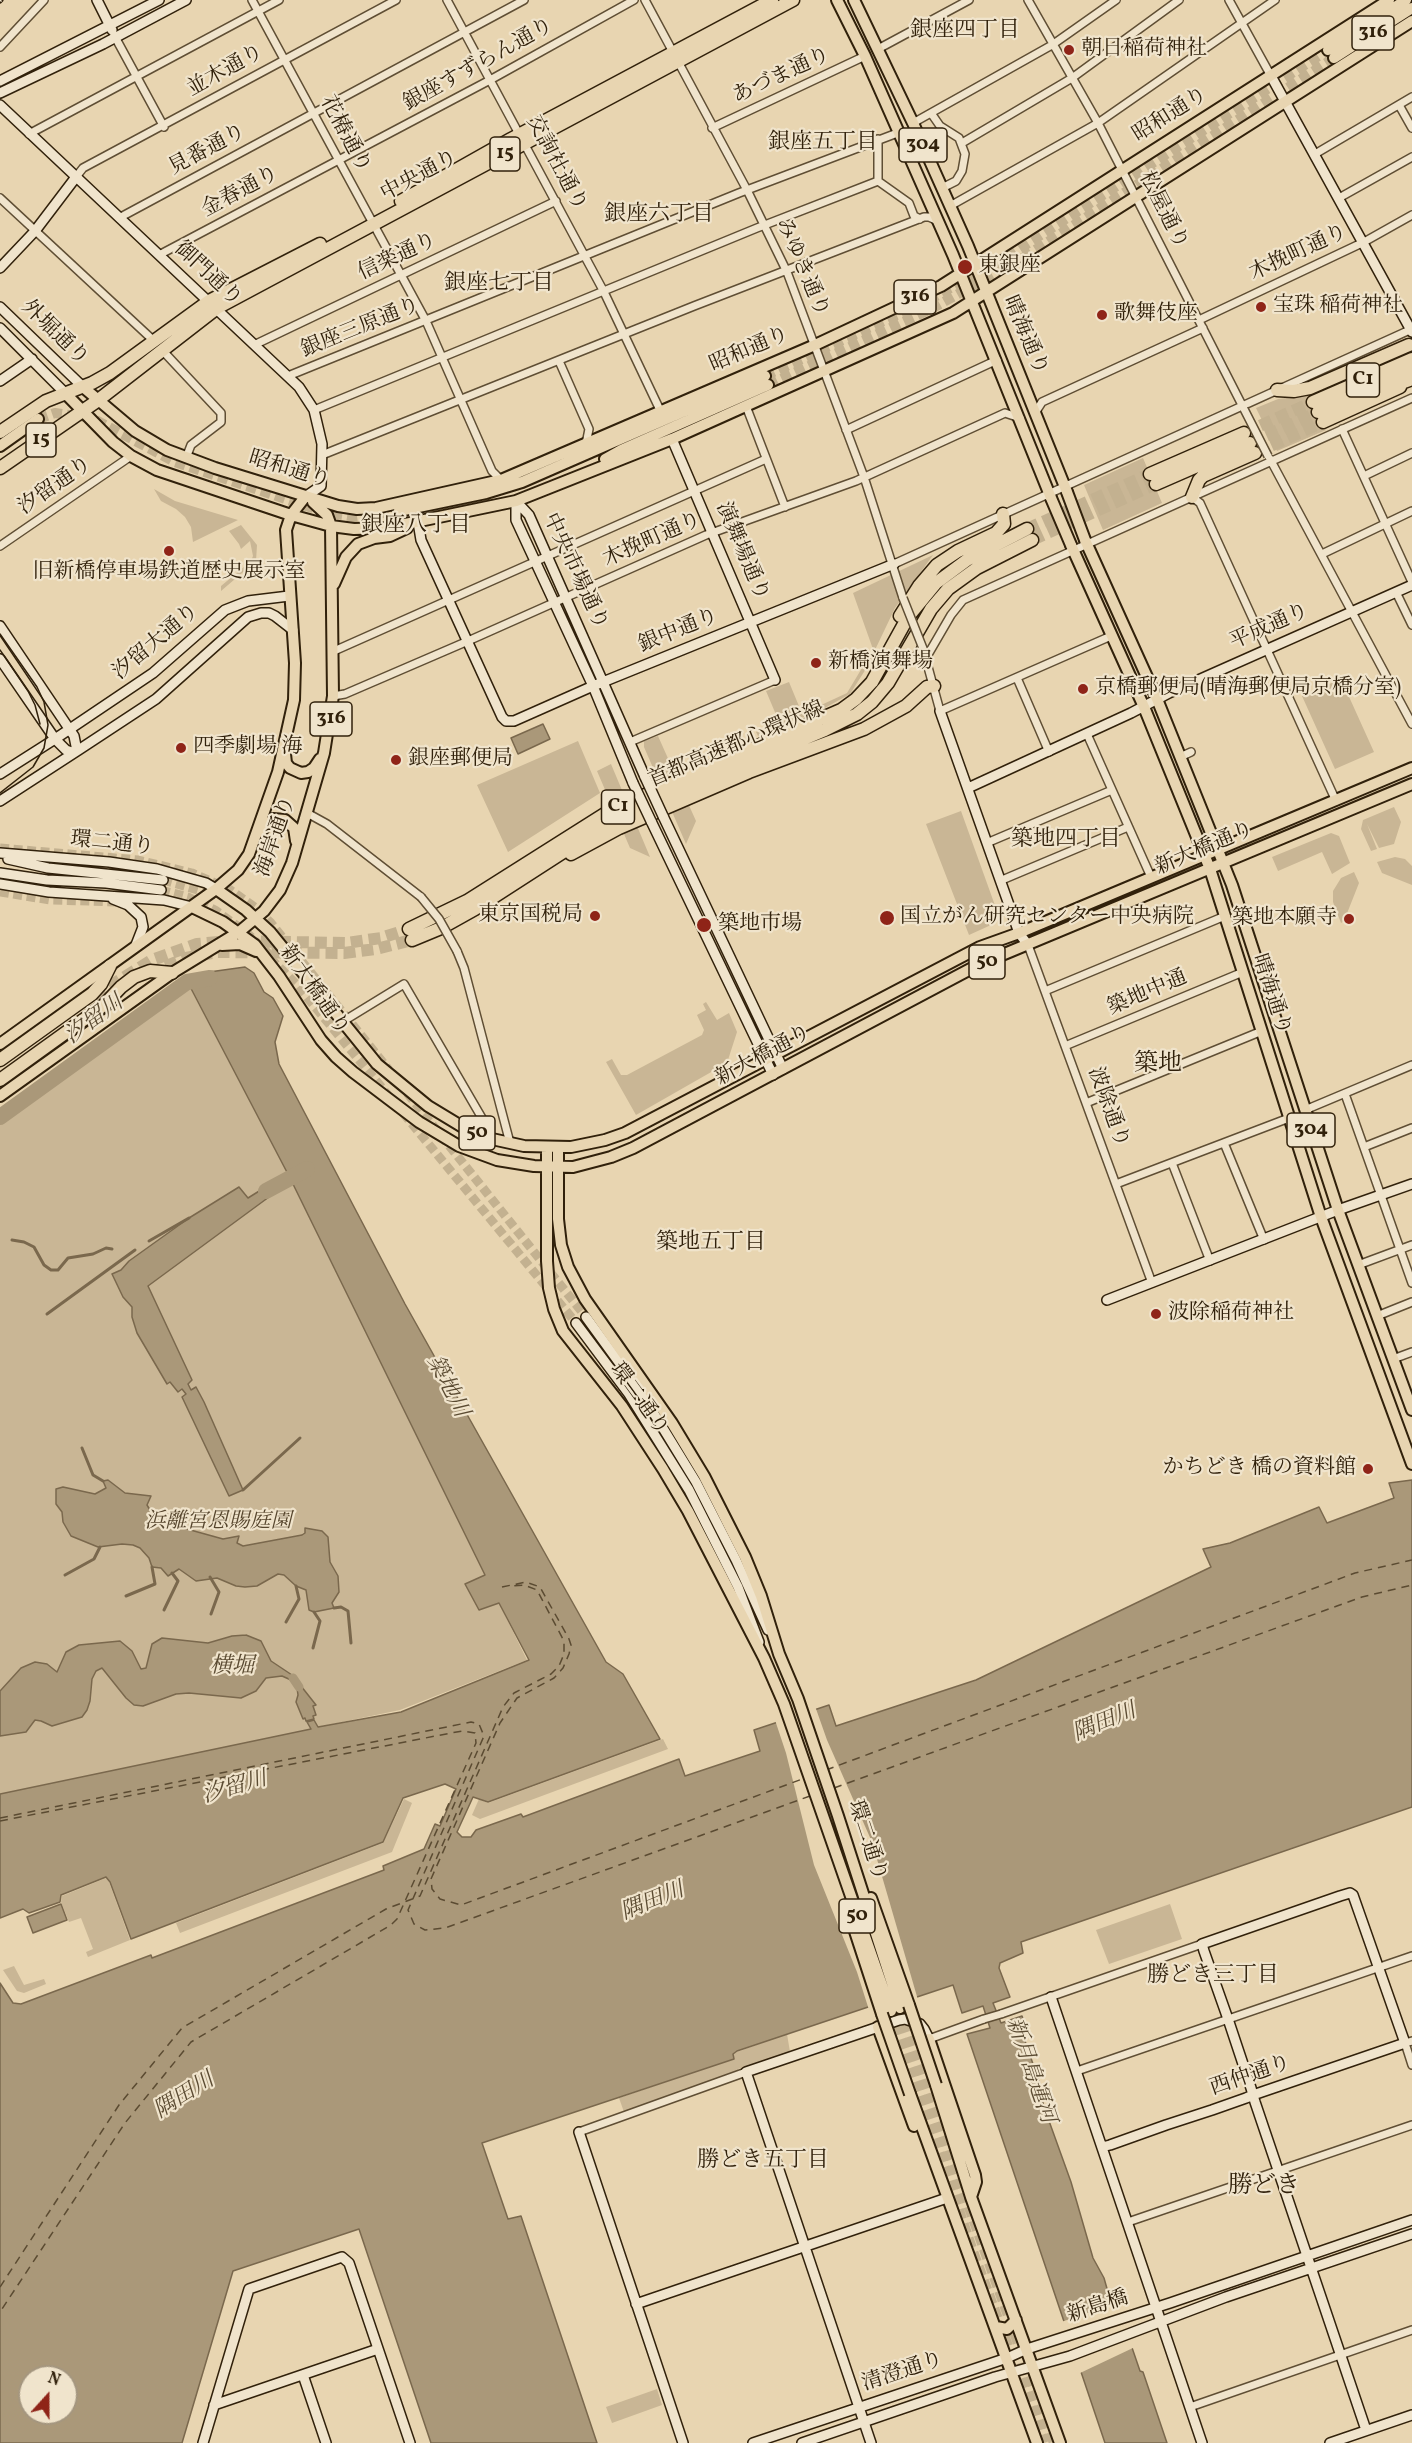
<!DOCTYPE html>
<html>
<head>
<meta charset="utf-8">
<style>
  body { margin:0 }
  #map { position:relative; width:1412px; height:2443px; overflow:hidden; background:#e8d5b1; font-family:Vollkorn,serif }
  canvas { display:block }
  .north { position:absolute; left:18px; top:2365px; width:60px; height:60px; box-sizing:border-box; background:#f0e4cc; border:2px solid #a4967f; border-radius:50%; rotate:21deg; font-size:16px; font-weight:700; line-height:24px; text-align:center; color:#31210b }
  .north::after { content:''; display:block; margin:auto; width:21px; height:27px; background:#8f2418; clip-path:polygon(50% 0,100% 100%,50% 72%,0 100%) }
</style>
</head>
<body>
<div id="map">
<canvas width="1412" height="2443"></canvas>
<div class="north">N</div>
</div>
<script>
const g = document.querySelector('canvas').getContext('2d');
g.lineJoin = 'round';
function fillPath(path, color) {
  g.fillStyle = color;
  g.fill(path, 'evenodd');
}
function toPath(rows) {
  const path = new Path2D();
  for (const r of rows) {
    path.moveTo(r[0], r[1]);
    for (let i = 2; i < r.length; i += 2) path.lineTo(r[i], r[i + 1]);
  }
  return path;
}
function trace(path, color, width, dash) {
  g.strokeStyle = color;
  g.lineWidth = width;
  g.lineCap = dash ? 'butt' : 'round';
  g.setLineDash(dash || []);
  g.stroke(path);
}
function write(font, color, halo, rows, align = 'center') {
  g.font = font + ' Vollkorn,"Noto Serif JP",serif';
  g.lineWidth = 4.5;
  g.setLineDash([]);
  g.textBaseline = 'middle';
  g.strokeStyle = halo;
  g.fillStyle = color;
  for (const [text, x, y, turn = 0] of rows) {
    g.save();
    g.translate(x, y);
    g.rotate((+turn || 0) * Math.PI / 180);
    g.textAlign = isNaN(turn) ? turn : align;
    if (halo) g.strokeText(text, 0, 0);
    g.fillText(text, 0, 0);
    g.restore();
  }
}
fillPath(toPath([
  [1309,395,1326,430,1277,451,1256,408,1278,399],
  [1143,458,1162,503,1103,530,1084,485],
  [154,489,175,501,238,520,193,542,191,527,185,517,176,509,161,501],
  [241,525,257,545,256,561,221,591,221,586,251,561,253,556,250,541,241,549,239,544,229,531],
  [933,555,895,608,874,652,853,593],
  [871,653,876,653,850,694,823,709,758,736,756,732,772,725,777,717,766,691,789,682,801,711,806,712,847,693],
  [1341,679,1374,752,1335,769,1302,696],
  [658,736,696,821,686,844,644,747,644,741],
  [578,741,600,793,508,852,477,785],
  [611,764,650,857,630,848,597,771],
  [1394,807,1401,822,1394,844,1379,848,1367,824,1377,849,1371,851,1361,829,1363,820],
  [961,811,997,911,991,925,969,935,926,824],
  [1331,833,1339,836,1350,863,1332,874,1322,852,1278,871,1272,857],
  [1395,857,1405,859,1412,866,1412,885,1382,873,1377,862],
  [1354,872,1359,883,1344,921,1341,923,1333,902,1333,891,1341,878],
  [188,984,290,1178,485,1575,466,1585,479,1610,499,1603,527,1660,400,1710,318,1727,314,1720,307,1722,312,1729,0,1794,0,1120],
  [706,1002,717,1020,729,1013,737,1032,727,1063,636,1115,606,1062,612,1059,621,1075,627,1075,702,1035,704,1030,697,1015,706,1010,703,1004],
  [663,1739,668,1749,480,1819,472,1815,479,1799,488,1803],
  [404,1799,412,1803,392,1852,180,1933,176,1923,383,1843],
  [106,1878,108,1879,130,1940,88,1957,86,1952,93,1949,81,1918,69,1922,61,1902,62,1896],
  [1170,1904,1182,1939,1109,1964,1096,1930],
  [14,1966,24,1985,44,1979,46,1984,24,1993,17,1991,3,1970],
  [787,2034,790,2052,738,2069,738,2072,624,2112,619,2098,733,2059,734,2053],
  [657,2389,662,2405,612,2423,606,2407]
]), '#c9b695');
const water = toPath([
  [543,724,550,739,518,754,511,738,543,724],
  [245,967,254,973,264,992,273,998,283,1016,275,1042,279,1064,405,1304,606,1662,623,1674,660,1739,488,1802,473,1797,457,1832,462,1837,471,1837,476,1830,521,1814,523,1817,679,1759,685,1776,760,1751,754,1730,829,1705,836,1726,976,1680,1211,1567,1203,1549,1230,1543,1319,1507,1327,1523,1394,1498,1389,1483,1412,1480,1412,1807,1021,1942,1023,1953,1000,1963,999,1968,1010,1997,993,2003,1001,2023,1022,2016,1026,2027,1023,2028,1024,2038,1042,2090,1041,2095,1044,2107,1071,2182,1093,2258,1104,2278,1115,2317,1127,2333,1140,2371,1143,2372,1167,2443,1105,2443,967,2034,990,2028,983,2006,962,2013,953,1985,905,2001,898,1997,737,2051,733,2054,734,2059,482,2143,508,2219,521,2216,597,2443,431,2443,359,2229,233,2271,182,2443,0,2443,0,1983,13,2003,21,2004,151,1955,152,1958,384,1870,383,1866,424,1849,435,1824,440,1826,456,1789,445,1784,403,1798,383,1842,131,1939,110,1882,106,1877,61,1895,60,1902,29,1913,23,1909,0,1918,0,1794,311,1729,307,1722,314,1720,318,1727,401,1712,529,1660,499,1603,479,1610,465,1584,485,1575,290,1178,186,979,202,973,245,967],
  [30,2377,66,2377,66,2413,30,2413,30,2377],
  [239,1187,248,1198,264,1188,269,1197,148,1286,192,1380,188,1384,191,1390,196,1387,204,1402,243,1490,229,1496,182,1397,186,1394,182,1389,178,1392,170,1382,167,1384,137,1333,132,1317,132,1307,123,1297,112,1274,121,1270,129,1261,189,1218,239,1187],
  [108,1480,125,1493,151,1496,147,1505,150,1510,157,1513,176,1512,172,1518,176,1526,223,1539,239,1536,237,1543,243,1546,302,1535,305,1533,305,1528,322,1531,328,1537,330,1562,338,1576,339,1592,332,1603,334,1608,314,1612,309,1610,306,1590,296,1586,284,1575,278,1574,257,1586,245,1587,236,1586,217,1578,196,1581,179,1569,168,1576,161,1568,152,1567,149,1558,140,1548,133,1545,122,1544,98,1547,71,1536,63,1522,62,1512,56,1504,56,1489,63,1487,95,1494,106,1488,103,1481,108,1480],
  [246,1635,261,1641,271,1661,295,1677,291,1680,282,1676,266,1678,256,1691,241,1698,189,1693,176,1694,143,1706,134,1705,126,1698,102,1668,96,1671,92,1679,90,1701,87,1710,82,1717,52,1726,41,1721,35,1720,26,1732,0,1736,0,1691,21,1668,35,1662,47,1664,57,1672,66,1652,79,1645,120,1641,132,1651,141,1669,146,1668,152,1644,162,1638,208,1643,232,1636,246,1635],
  [301,1686,316,1705,313,1706,316,1715,313,1716,314,1719,306,1721,305,1718,303,1719,296,1702,298,1695,297,1688,301,1686],
  [61,1904,67,1920,33,1933,27,1917,61,1904]
]);
fillPath(water, '#aa9879');
trace(water, '#7a684d', 1.5);
fillPath(toPath([
  [815,1706,827,1740,872,1842,918,2000,905,2004,899,2000,869,2010,857,1972,814,1865,786,1753,775,1720],
  [1115,2304,1118,2316,1129,2331,1135,2347,1078,2374,1061,2322]
]), '#e8d5b1');
trace(toPath([
  [12,1240,24,1242,34,1247,44,1265,51,1270,58,1270,68,1258,93,1254,106,1248,112,1249],
  [149,1241,189,1218],
  [47,1314,135,1250],
  [82,1448,93,1475,103,1481],
  [243,1490,300,1438],
  [65,1575,94,1559,100,1547],
  [210,1577,219,1592,211,1614],
  [126,1596,155,1584,152,1567],
  [334,1608,341,1607,348,1611,351,1643],
  [164,1610,178,1581,172,1573],
  [286,1622,299,1599,296,1586],
  [313,1648,320,1621,314,1612]
]), '#7a684d', 3);
trace(toPath([
  [293,1678,299,1687]
]), '#aa9879', 9);
trace(toPath([
  [0,1117,187,982,210,978],
  [266,1191,307,1169]
]), '#aa9879', 16);
trace(toPath([
  [502,1587,526,1582,540,1587,569,1639,571,1645,569,1654,563,1668,554,1678,517,1698,500,1723,431,1879,432,1889,440,1899,461,1905,805,1778],
  [826,1770,1355,1573,1412,1560],
  [834,1788,1362,1597,1412,1585],
  [0,1818,471,1722,479,1724,484,1736,408,1910,414,1924,425,1930,445,1928,810,1796],
  [0,1821,451,1733,463,1731,475,1733,476,1743,397,1919,391,1925,191,2042,125,2123,0,2312],
  [0,2287,119,2105,182,2028,386,1909,420,1896,503,1707,514,1693,551,1674,559,1666,564,1654,564,1641,537,1590,524,1585,511,1586]
]), '#5b4b32', 1.5, [8, 6]);
trace(toPath([
  [0,848,138,860,192,873,229,889,256,908,271,923,389,1070],
  [163,880,216,895],
  [161,890,188,897,215,910,247,933,274,959],
  [0,892,50,900,120,902],
  [270,958,296,984,388,1095],
  [407,1093,586,1317],
  [403,1113,576,1323]
]), '#c3b190', 9, [9, 4.5]);
trace(toPath([
  [765,376,931,299,1013,253,1328,50],
  [768,385,931,309,1018,261,1334,58],
  [38,419,55,413,92,418,175,462,324,512,354,517,399,511],
  [900,2008,951,2158,1054,2443],
  [891,2011,974,2254,1044,2443]
]), '#c3b190', 10, [10, 5]);
trace(toPath([
  [1244,433,1313,402],
  [1250,443,1318,412],
  [1255,453,1323,422],
  [1027,529,1150,474],
  [1032,540,1156,484],
  [149,973,186,958,218,952,344,953,376,949,412,940],
  [94,996,152,960,197,944,230,941,346,943,381,938,409,929]
]), '#c3b190', 12, [12, 6]);
const street = toPath([
  [252,0,426,321,492,471,501,480],
  [447,0,604,292,660,410],
  [645,0,747,190,787,272,864,477,903,598],
  [1028,0,1098,123,1243,407],
  [1229,0,1271,76],
  [114,35,164,127],
  [0,47,44,0],
  [878,49,969,0],
  [1399,105,1412,128],
  [931,113,940,126,959,138,965,154,962,171,956,181,942,188],
  [913,123,1052,45,1116,0],
  [712,128,865,56],
  [29,134,279,0],
  [878,139,878,181,909,203,914,216,920,219],
  [962,143,1072,78,1179,0],
  [1315,154,1412,97],
  [76,177,83,168,396,0],
  [0,198,154,341],
  [1339,198,1412,157],
  [950,206,1098,123,1275,0],
  [119,218,524,0],
  [159,255,490,80,634,0],
  [1199,320,1364,242,1412,215],
  [254,345,556,201],
  [162,350,221,413,221,422,191,445,186,458],
  [559,361,589,429,586,444],
  [288,376,739,193,900,132],
  [746,406,785,507],
  [314,410,757,228,878,181],
  [1035,413,1042,402,1203,328],
  [1342,429,1412,582],
  [846,430,997,360],
  [322,455,694,306,924,217,929,217,938,221],
  [1270,459,1412,724],
  [1364,476,1412,453],
  [1192,497,1200,503,1336,801],
  [0,546,131,456],
  [1322,554,1412,511],
  [894,564,1412,329],
  [1396,592,1412,625],
  [334,651,766,459],
  [925,656,940,711,1111,636],
  [926,658,951,615,963,600,1412,398],
  [1017,678,1049,752],
  [333,696,345,694,468,641,706,535,856,481,1005,413,1020,418],
  [1087,734,1151,877],
  [630,742,775,680],
  [1180,757,1191,752],
  [307,813,327,824,421,897],
  [989,842,1112,790],
  [1002,880,1128,827],
  [1028,945,1152,1283],
  [457,951,464,968,510,1143],
  [1045,991,1225,916],
  [342,1022,404,984,486,1125,492,1139],
  [1065,1046,1243,972],
  [1345,1094,1412,1283],
  [1086,1103,1262,1031],
  [1305,1110,1412,1065],
  [1224,1143,1264,1240],
  [1364,1147,1412,1128],
  [1172,1163,1210,1261],
  [1116,1184,1289,1118],
  [1358,1265,1412,1245],
  [1377,1316,1412,1302],
  [1393,1359,1412,1352],
  [1001,2014,1202,1944],
  [929,2039,984,2019],
  [1412,2041,1405,2043,1412,2065],
  [1077,2071,1412,1956],
  [579,2132,746,2072],
  [1128,2222,1412,2125],
  [1190,2407,1412,2330]
]);
const secondary = toPath([
  [97,0,112,30],
  [1271,76,1412,332],
  [0,81,159,0],
  [0,93,103,44,186,0],
  [0,105,299,387,314,410,322,444,321,486,305,497],
  [0,268,35,231,76,177],
  [0,307,83,387],
  [0,328,65,393],
  [0,381,32,359],
  [672,439,775,680],
  [516,501,516,520,593,686,633,783],
  [516,501,529,515,645,777],
  [418,522,421,540,502,717,506,721,514,721,593,686,894,564],
  [0,626,74,736,77,751,0,801],
  [0,659,55,739,0,774],
  [940,711,1019,933,1028,945],
  [77,751,156,699,248,617,261,613,269,613,275,616,293,630],
  [74,753,66,750,55,739,153,673,225,610,248,601,289,596],
  [968,788,1131,713,1169,693,1412,585],
  [663,816,783,1069],
  [651,821,773,1075],
  [0,853,109,862,157,869,206,883,216,889],
  [8,859,48,868,163,880],
  [0,873,47,880,106,883,161,890],
  [0,884,49,892,164,900,192,907],
  [113,899,128,905,141,917,143,927,136,945],
  [1107,1300,1338,1210,1412,1184],
  [586,1317,642,1394,696,1482,736,1560,768,1630],
  [576,1323,629,1394,689,1490,738,1587,759,1642],
  [1051,1997,1202,2443],
  [579,2132,683,2443],
  [1102,2147,1110,2145,1166,2125,1212,2110,1246,2098,1253,2095,1405,2043,1353,1895,1350,1893,1340,1896,1202,1944,1204,1951,1228,2019,1251,2088,1255,2102,1366,2430],
  [636,2304,944,2199],
  [303,2375,326,2443],
  [214,2405,378,2349],
  [203,2443,249,2289,342,2257,349,2263,410,2443],
  [753,2443,1007,2358,1027,2349,1170,2303,1412,2220],
  [802,2443,995,2377,1070,2356,1226,2297,1412,2234],
  [871,2443,746,2072,899,2020,905,2019,920,2024,924,2029,929,2039],
  [1330,2443,1412,2415]
]);
const primary = toPath([
  [837,0,865,56,953,255,1051,498],
  [854,0,913,123,968,246,1067,492],
  [1328,50,1406,0],
  [1334,58,1412,8],
  [83,387,135,431,167,450,215,468,338,506,357,509,376,508,501,480,815,345,941,286,1389,0],
  [65,393,113,442,131,456,157,470,291,515,331,526,354,529,386,528,516,501,672,439,953,313,1412,21],
  [0,446,38,419],
  [605,459,621,450,768,385],
  [399,511,486,493,522,482,765,376],
  [1085,540,1157,699,1232,885,1338,1210,1412,1410],
  [1071,545,1144,707,1210,869,1321,1217,1412,1464],
  [334,584,346,557,358,544,374,538,390,536,407,528],
  [285,754,286,763,290,768,301,773,308,772,314,768,320,759],
  [260,832,273,819,285,820,294,828,296,841],
  [216,889,246,910,270,932,377,1064,428,1106,461,1126,492,1139,524,1146,571,1147,605,1140,625,1133,980,947,1019,933,1412,768],
  [192,907,223,922,255,945,279,976,321,1040,336,1057,353,1072,419,1122,459,1146,497,1160,534,1166,573,1167,611,1157,633,1148,978,965,1412,784],
  [222,945,240,944,256,951],
  [0,1044,216,889,238,870,249,854,278,772,294,700,295,663,286,530,291,515,305,497],
  [0,1096,172,973,239,932,264,911,280,890,292,863,324,753,333,696,331,526,327,515,313,502],
  [547,1148,547,1261,549,1288,554,1309,563,1331,622,1406,663,1469,688,1511,764,1658,784,1704,891,2011],
  [558,1148,558,1219,561,1245,568,1267,585,1299,672,1423,704,1476,745,1557,761,1596,779,1654,798,1699,838,1816,900,2008],
  [871,1898,909,2005],
  [849,1913,882,2014],
  [878,2027,914,2126],
  [929,2039,975,2175,976,2182,971,2197],
  [936,2085,971,2197,1060,2443],
  [910,2094,1037,2443],
  [996,2327,1007,2329,1016,2320]
]);
const highway = toPath([
  [401,201,511,139,772,0],
  [1390,387,1412,379],
  [1277,390,1294,391,1310,388,1409,345],
  [1313,402,1412,359],
  [1318,412,1412,369],
  [1323,422,1400,387],
  [0,432,46,401,92,383,110,373,209,301,320,244],
  [0,468,97,401,217,308,793,0],
  [1150,474,1244,433],
  [1156,484,1250,443],
  [1192,497,1199,480,1203,476,1255,453],
  [900,616,919,586,937,565,958,551,996,533,1004,524,1003,514],
  [571,854,619,828,749,772,864,729,906,706,927,687,934,686],
  [409,929,467,901,611,810,841,710,856,699,872,682,908,617,936,583,967,560,1027,529],
  [412,940,441,928,475,909,616,818,825,730,857,714,872,702,888,683,931,609,948,589,977,568,1032,540],
  [0,1060,92,994,101,984,110,966],
  [0,1080,104,1005,121,987,134,977,150,971,172,973]
]);
trace(street, '#5f4e34', 10);
trace(secondary, '#31210b', 12);
trace(primary, '#31210b', 14);
trace(highway, '#31210b', 15);
trace(street, '#f0e4cc', 7);
trace(secondary, '#f0e4cc', 9);
trace(primary, '#e8d5b1', 10);
trace(highway, '#e8d5b1', 12);
trace(toPath([
  [0,634,37,687,44,702,48,725,44,748,33,767,0,793],
  [0,650,28,691,35,705,40,724]
]), '#31210b', 1.5);
const rail = toPath([
  [0,1,1,0]
]);
trace(rail, '#31210b', 5);
trace(rail, '#f0e4cc', 3, [9]);
const streetBridge = toPath([
  [1244,409,1268,456],
  [903,598,924,651],
  [421,897,439,919,457,951],
  [984,2019,1001,2014]
]);
const secondaryBridge = toPath([
  [645,777,663,816],
  [633,783,651,821]
]);
const primaryBridge = toPath([
  [1067,492,1085,540],
  [1051,498,1071,545],
  [909,2005,936,2085],
  [882,2014,910,2094]
]);
trace(streetBridge, '#5f4e34', 10, []);
trace(secondaryBridge, '#31210b', 12, []);
trace(primaryBridge, '#31210b', 14, []);
trace(streetBridge, '#f0e4cc', 7);
trace(secondaryBridge, '#f0e4cc', 9);
trace(primaryBridge, '#e8d5b1', 10);
for (const [x, y, r, color] of [
  [1069,50,6,"#8f2418"],
  [965,267,8,"#8f2418"],
  [1261,307,6,"#8f2418"],
  [1102,315,6,"#8f2418"],
  [169,551,6,"#8f2418"],
  [816,663,6,"#8f2418"],
  [1083,689,6,"#8f2418"],
  [181,748,6,"#8f2418"],
  [396,760,6,"#8f2418"],
  [595,916,6,"#8f2418"],
  [887,918,8,"#8f2418"],
  [1349,919,6,"#8f2418"],
  [704,925,8,"#8f2418"],
  [1156,1314,6,"#8f2418"],
  [1368,1469,6,"#8f2418"]
]) {
  const dot = new Path2D();
  dot.arc(x, y, r, 0, 2 * Math.PI);
  g.fillStyle = color;
  g.fill(dot);
  trace(dot, '#f0e4cc', 2);
}
for (const [x, y, w] of [
  [1373,33,42],
  [923,145,48],
  [505,154,30],
  [915,297,42],
  [1363,380,33],
  [41,440,30],
  [331,719,42],
  [618,807,33],
  [987,962,36],
  [1311,1130,48],
  [477,1133,36],
  [857,1916,36]
]) {
  const box = new Path2D();
  box.roundRect(x - w / 2, y - 17, w, 34, 4.5);
  g.fillStyle = '#f0e4cc';
  g.fill(box);
  trace(box, '#31210b', 1.5);
}
write('bold 20px', '#31210b', null, [
  ["316",1373,33],
  ["304",923,145],
  ["15",505,154],
  ["316",915,297],
  ["C1",1363,380],
  ["15",41,440],
  ["316",331,719],
  ["C1",618,807],
  ["50",987,962],
  ["304",1311,1130],
  ["50",477,1133],
  ["50",857,1916]
]);
write('21px', '#31210b', '#f0e4cc', [
  ["朝日稲荷神社",1081,50],
  ["東銀座",978,267],
  ["宝珠 稲荷神社",1273,307],
  ["歌舞伎座",1114,315],
  ["旧新橋停車場鉄道歴史展示室",169,573,"center"],
  ["新橋演舞場",828,663],
  ["京橋郵便局(晴海郵便局京橋分室)",1095,689],
  ["四季劇場 海",193,748],
  ["銀座郵便局",408,760],
  ["東京国税局",583,916,"right"],
  ["国立がん研究センター中央病院",900,918],
  ["築地本願寺",1337,919,"right"],
  ["築地市場",718,925],
  ["波除稲荷神社",1168,1314],
  ["かちどき 橋の資料館",1356,1469,"right"]
], 'left');
write('21px', '#31210b', '#f0e4cc', [
  ["銀座すずらん通り",479,66,-29],
  ["並木通り",226,72,-29],
  ["あづま通り",782,77,-25],
  ["昭和通り",1171,116,-32],
  ["花椿通り",344,135,62],
  ["見番通り",208,151,-28],
  ["交詢社通り",555,164,62],
  ["中央通り",420,177,-28],
  ["金春通り",241,193,-28],
  ["松屋通り",1162,211,63],
  ["木挽町通り",1299,254,-25],
  ["信楽通り",398,258,-25],
  ["みゆき通り",801,268,67],
  ["御門通り",207,275,43],
  ["銀座三原通り",361,329,-22],
  ["外堀通り",54,334,44],
  ["晴海通り",1024,336,67],
  ["昭和通り",750,351,-23],
  ["昭和通り",289,471,17],
  ["汐留通り",56,487,-35],
  ["木挽町通り",653,541,-24],
  ["演舞場通り",741,552,67],
  ["中央市場通り",574,572,65],
  ["平成通り",1270,628,-24],
  ["銀中通り",679,632,-22],
  ["汐留大通り",157,643,-40],
  ["首都高速都心環状線",737,746,-23],
  ["海岸通り",277,837,-71],
  ["環二通り",112,845,6],
  ["新大橋通り",1205,850,-23],
  ["新大橋通り",313,991,55],
  ["築地中通",1148,994,-23],
  ["晴海通り",1270,995,72],
  ["新大橋通り",764,1057,-28],
  ["波除通り",1107,1108,70],
  ["環二通り",638,1400,54],
  ["環二通り",866,1841,72],
  ["西仲通り",1251,2077,-19],
  ["新島橋",1098,2308,-18],
  ["清澄通り",903,2373,-18]
]);
write('italic 21px', '#57462e', '#f0e4cc', [
  ["浜離宮恩賜庭園",218,1523]
]);
write('22px', '#31210b', '#f0e4cc', [
  ["銀座四丁目",965,32],
  ["銀座五丁目",823,144],
  ["銀座六丁目",659,216],
  ["銀座七丁目",499,285],
  ["銀座八丁目",416,527],
  ["築地四丁目",1066,841],
  ["築地五丁目",711,1244],
  ["勝どき三丁目",1213,1977],
  ["勝どき五丁目",763,2162]
]);
write('italic 22px', '#5b4b32', '#f0e4cc', [
  ["汐留川",95,1021,-36],
  ["築地川",446,1387,63],
  ["横堀",232,1668],
  ["隅田川",1105,1724,-22],
  ["汐留川",235,1789,-16],
  ["隅田川",653,1903,-22],
  ["新月島運河",1029,2071,71],
  ["隅田川",185,2097,-32]
]);
write('24px', '#31210b', '#f0e4cc', [
  ["築地",1158,1066],
  ["勝どき",1264,2188]
]);
</script>
</body>
</html>
